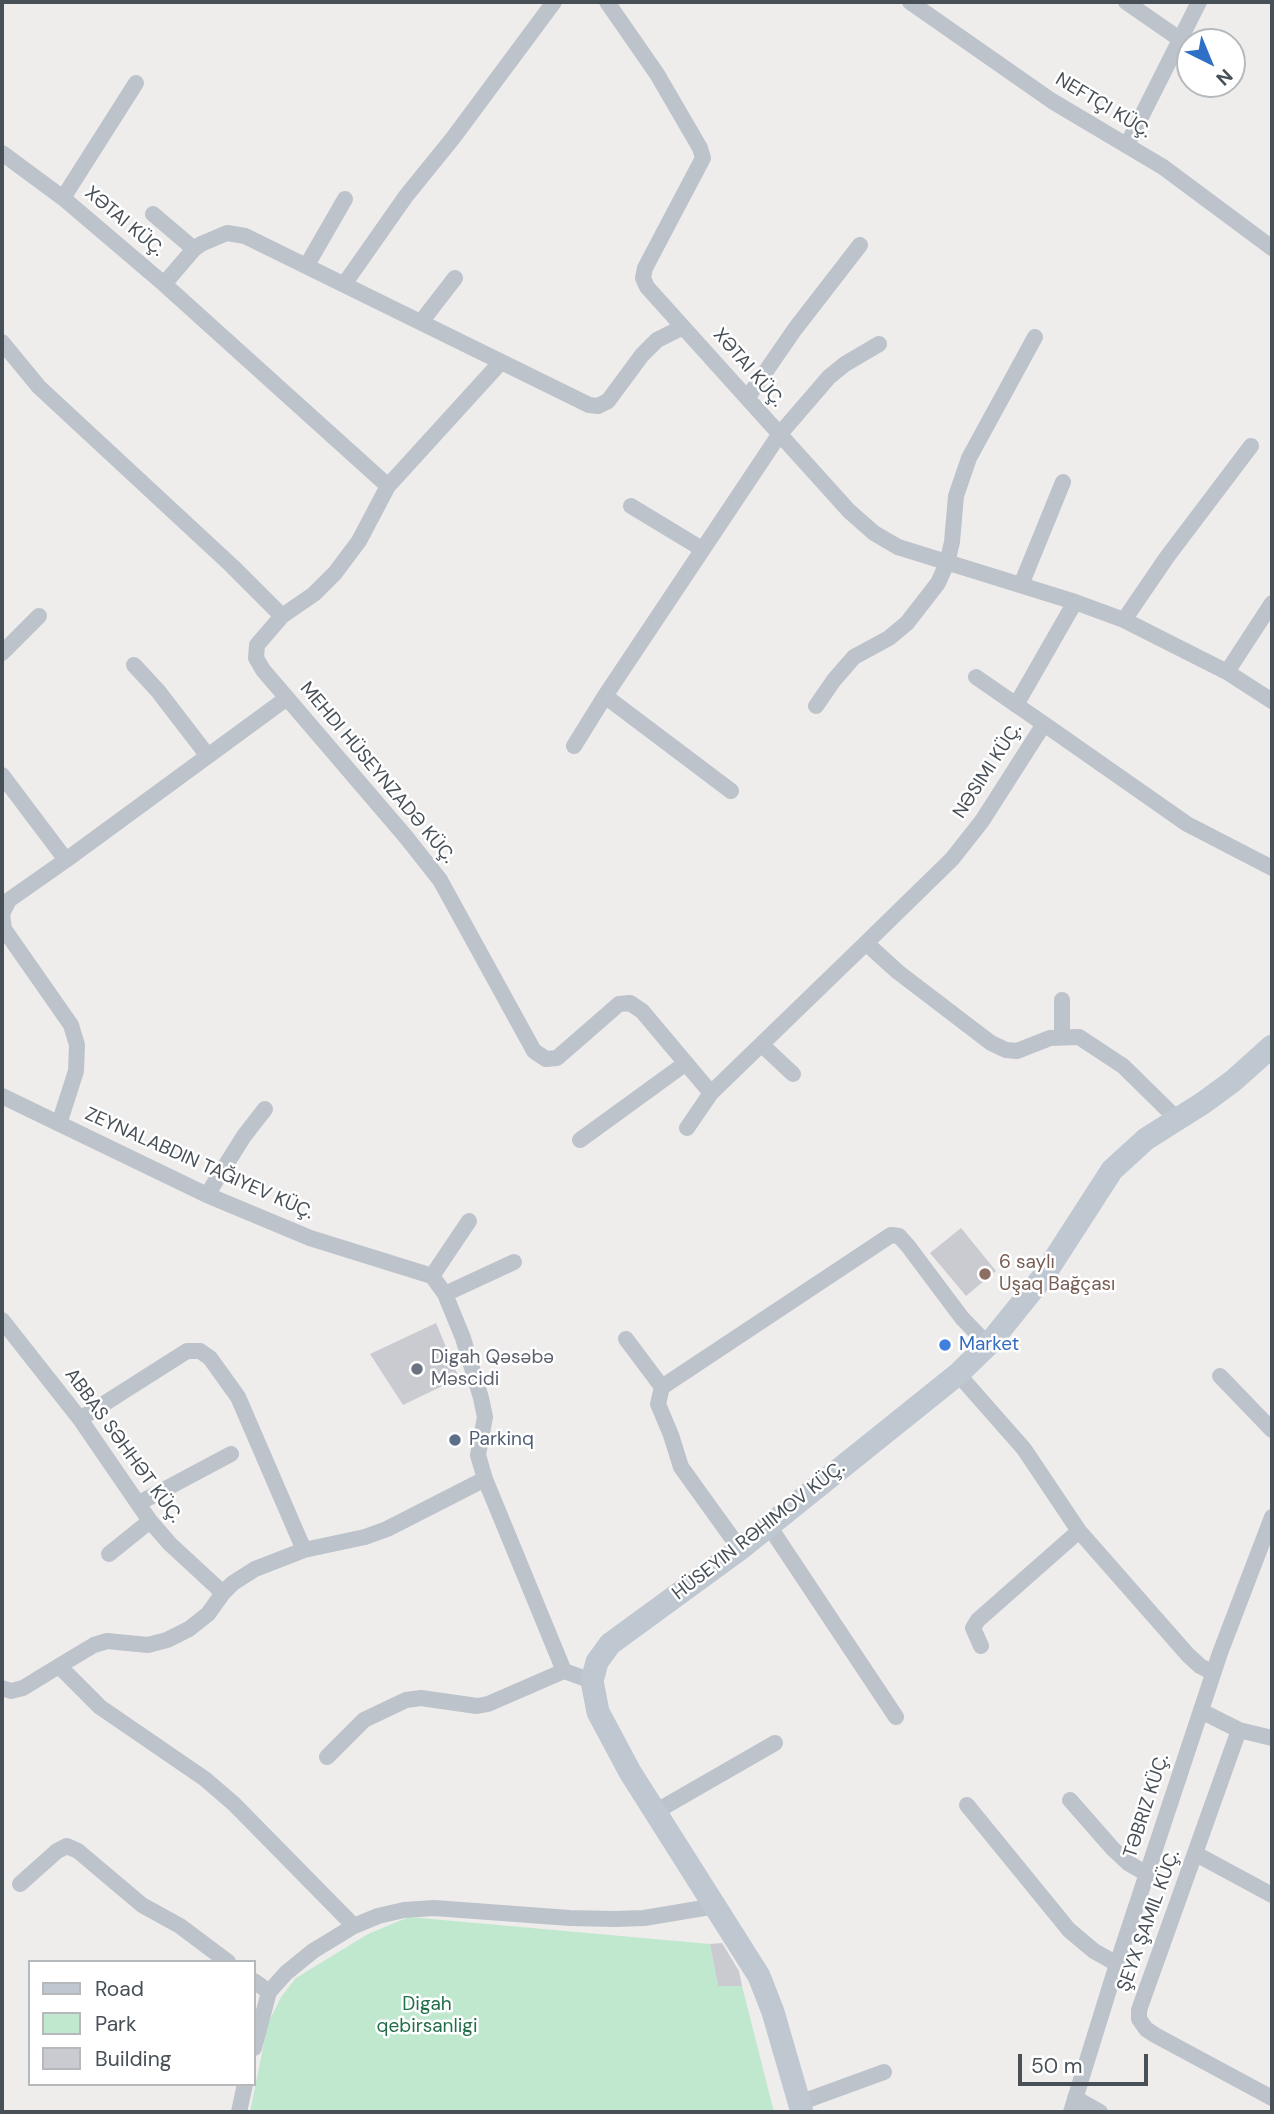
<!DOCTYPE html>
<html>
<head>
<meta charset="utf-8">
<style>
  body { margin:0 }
  #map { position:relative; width:1274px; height:2114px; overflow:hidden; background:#efecec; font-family:"DM Sans",sans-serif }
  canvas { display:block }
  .frame { position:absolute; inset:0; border:4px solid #474f57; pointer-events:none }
  .legend { position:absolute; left:28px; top:1960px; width:228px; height:126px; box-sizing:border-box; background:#fff; border:2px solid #b5b9bc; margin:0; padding:9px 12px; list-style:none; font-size:21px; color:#474f57 }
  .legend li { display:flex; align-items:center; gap:14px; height:35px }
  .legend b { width:35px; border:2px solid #b5b9bc }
  .north { position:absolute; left:1176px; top:28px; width:70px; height:70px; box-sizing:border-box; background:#fff; border:2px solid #b5b9bc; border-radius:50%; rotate:137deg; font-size:19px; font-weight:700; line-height:28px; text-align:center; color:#474f57 }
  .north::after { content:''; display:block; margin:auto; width:24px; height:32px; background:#2f6fc6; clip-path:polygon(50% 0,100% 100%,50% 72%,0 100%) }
  .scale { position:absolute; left:1018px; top:2054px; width:130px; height:32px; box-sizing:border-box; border:4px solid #474f57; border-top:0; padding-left:9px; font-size:21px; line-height:24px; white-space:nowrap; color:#474f57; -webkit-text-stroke:5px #fff; paint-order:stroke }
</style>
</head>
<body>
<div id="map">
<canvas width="1274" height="2114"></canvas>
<div class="frame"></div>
<ul class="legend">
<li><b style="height:9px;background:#bfc7d1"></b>Road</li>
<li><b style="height:19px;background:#bfe8cf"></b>Park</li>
<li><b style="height:19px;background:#cacbd0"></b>Building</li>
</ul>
<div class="north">N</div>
<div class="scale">50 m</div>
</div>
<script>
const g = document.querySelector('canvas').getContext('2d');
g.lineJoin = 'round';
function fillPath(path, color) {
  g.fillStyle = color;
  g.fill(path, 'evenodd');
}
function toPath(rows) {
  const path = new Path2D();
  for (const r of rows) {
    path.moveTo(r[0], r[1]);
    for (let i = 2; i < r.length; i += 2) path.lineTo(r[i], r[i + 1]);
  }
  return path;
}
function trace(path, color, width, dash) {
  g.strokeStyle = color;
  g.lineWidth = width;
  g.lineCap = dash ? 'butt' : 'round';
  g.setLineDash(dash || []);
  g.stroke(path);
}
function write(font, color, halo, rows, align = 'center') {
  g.font = font + ' "DM Sans",sans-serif';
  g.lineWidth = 5;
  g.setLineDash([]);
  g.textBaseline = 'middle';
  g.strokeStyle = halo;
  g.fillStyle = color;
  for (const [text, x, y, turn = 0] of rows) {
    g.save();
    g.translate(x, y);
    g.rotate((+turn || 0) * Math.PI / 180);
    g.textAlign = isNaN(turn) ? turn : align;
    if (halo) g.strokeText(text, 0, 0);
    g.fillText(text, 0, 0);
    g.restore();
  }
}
fillPath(toPath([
  [409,1917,710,1944,718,1986,742,1986,774,2112,250,2112,268,2023,281,1997,296,1978,368,1934]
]), '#bfe8cf');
fillPath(toPath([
  [961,1228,996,1271,966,1296,930,1253],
  [436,1323,459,1378,403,1405,370,1354],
  [722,1943,739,1971,742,1986,718,1986,710,1944]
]), '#cacbd0');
trace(toPath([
  [607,2,657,74,700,148,703,158,645,268,643,278,647,287,683,327],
  [910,2,1052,101,1163,167,1272,248],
  [1126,2,1181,40],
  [1127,145,1199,2],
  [2,153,63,198,164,284,194,249,201,244,227,233,245,236,589,405,598,406,608,401,642,355,657,340,683,327,849,511,874,533,898,547,1075,602,1124,620,1227,672,1272,701],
  [63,198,136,83],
  [153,214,194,249],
  [307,265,345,199],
  [345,283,406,196,453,138,554,2],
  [164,284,388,486],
  [421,322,455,278],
  [2,342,39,387,232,566,282,616,257,645,256,658,263,670,406,837,440,880,534,1051,546,1059,557,1058,619,1004,630,1003,642,1011,711,1093,866,943,898,972,991,1043,1006,1050,1017,1051,1050,1038,1079,1037,1123,1066,1178,1120],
  [748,397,795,329,860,245],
  [631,506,702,549],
  [1021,585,1063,482],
  [282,616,314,594,335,573,359,541,388,486,501,362],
  [1124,620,1167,557,1251,446],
  [2,653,39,616],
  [134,665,158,691,208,756],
  [1227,672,1272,603],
  [976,677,1044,724],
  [1016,705,1075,602],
  [816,706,834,680,854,657,889,638,907,623,938,583,947,563,952,542,956,496,969,458,1035,337],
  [574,746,605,696],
  [2,775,66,860,9,900,2,914,4,929,71,1025,77,1045,76,1071,59,1124],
  [731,791,605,696,779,435,829,377,845,364,879,344],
  [66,860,287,698],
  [866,943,952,859,982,821,1044,724,1187,824,1272,868],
  [1062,1000,1062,1036],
  [762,1045,793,1074],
  [2,1096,207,1195,310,1238,432,1276,445,1294,463,1338,481,1398,485,1417,478,1455,485,1479,564,1671,592,1681],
  [687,1128,711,1093],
  [580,1140,686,1063],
  [207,1195,244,1136,265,1109],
  [432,1276,469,1221],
  [445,1294,514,1262],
  [2,1320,80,1419,150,1521,170,1544,223,1593,233,1583,255,1569,304,1550,365,1537,387,1529,485,1479],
  [626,1339,662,1387],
  [958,1374,1024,1449,1079,1531,1188,1655,1200,1666,1213,1673],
  [1220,1376,1272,1430],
  [80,1419,187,1351,200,1351,210,1358,238,1397,304,1550],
  [139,1503,231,1454],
  [769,1526,896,1717],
  [740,1549,681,1467,671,1435,658,1404,662,1387,891,1235,899,1236,908,1246,962,1318,988,1345],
  [109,1554,150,1521],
  [981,1646,973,1628,978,1620,1079,1531],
  [59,1666,94,1645,107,1641,148,1645,167,1640,189,1629,208,1614,223,1593],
  [2,1688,11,1691,23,1688,59,1666,100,1707,205,1779,234,1804,354,1926],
  [1201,1711,1239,1730,1272,1738],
  [1239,1730,1139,2010,1139,2019,1146,2029,1155,2035,1272,2098],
  [327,1757,364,1720,406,1700,421,1698,477,1706,488,1704,564,1671],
  [1070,1800,1113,1849,1128,1863,1147,1874],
  [967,1805,1069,1930,1094,1951,1117,1964],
  [655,1812,775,1743],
  [1196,1854,1272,1895],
  [20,1884,57,1851,67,1846,78,1851,142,1905,180,1926,228,1962],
  [254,1981,269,1992],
  [254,2048,269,1992,286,1973,313,1951,354,1926,378,1916,404,1910,434,1908,570,1918,615,1919,644,1918,716,1906],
  [1075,2098,1100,2112],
  [799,2103,884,2072],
  [239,2112,245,2084],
  [1071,2112,1117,1964,1220,1653,1272,1517]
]), '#bcc3ca', 16);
trace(toPath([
  [802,2112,773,2012,759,1976,630,1772,598,1712,592,1681,597,1662,610,1644,740,1549,958,1374,988,1345,1043,1277,1112,1170,1146,1139,1203,1103,1233,1081,1272,1046]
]), '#bfc7d1', 23);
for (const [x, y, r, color] of [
  [985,1274,7,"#8d6e63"],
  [945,1345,7,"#3f7fe0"],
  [417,1369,7,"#6b7280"],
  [455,1440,7,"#5c6f8a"]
]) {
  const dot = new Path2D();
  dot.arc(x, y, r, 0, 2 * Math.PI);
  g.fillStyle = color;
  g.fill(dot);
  trace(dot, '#fff', 2.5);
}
write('19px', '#474f57', '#fff', [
  ["NEFTÇI KÜÇ.",1103,106,31],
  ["XƏTAI KÜÇ.",124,222,40],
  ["XƏTAI KÜÇ.",748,368,49],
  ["NƏSIMI KÜÇ.",988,771,-57],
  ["MEHDI HÜSEYNZADƏ KÜÇ.",377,773,50],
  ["ZEYNALABDIN TAĞIYEV KÜÇ.",199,1164,24],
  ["ABBAS SƏHHƏT KÜÇ.",123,1446,54],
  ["HÜSEYIN RƏHIMOV KÜÇ.",759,1531,-38],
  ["TƏBRIZ KÜÇ.",1147,1806,-72],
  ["ŞEYX ŞAMIL KÜÇ.",1149,1921,-70]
]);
write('19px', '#785e54', '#fff', [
  ["6 saylı",999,1263],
  ["Uşaq Bağçası",999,1285]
], 'left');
write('19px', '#366cbe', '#fff', [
  ["Market",959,1345]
], 'left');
write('19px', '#5b616d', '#fff', [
  ["Digah Qəsəbə",431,1358],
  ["Məscidi",431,1380]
], 'left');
write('19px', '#4e5e75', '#fff', [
  ["Parkinq",469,1440]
], 'left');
write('19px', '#216e49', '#fff', [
  ["Digah",427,2005],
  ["qebirsanligi",427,2027]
]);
</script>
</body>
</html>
